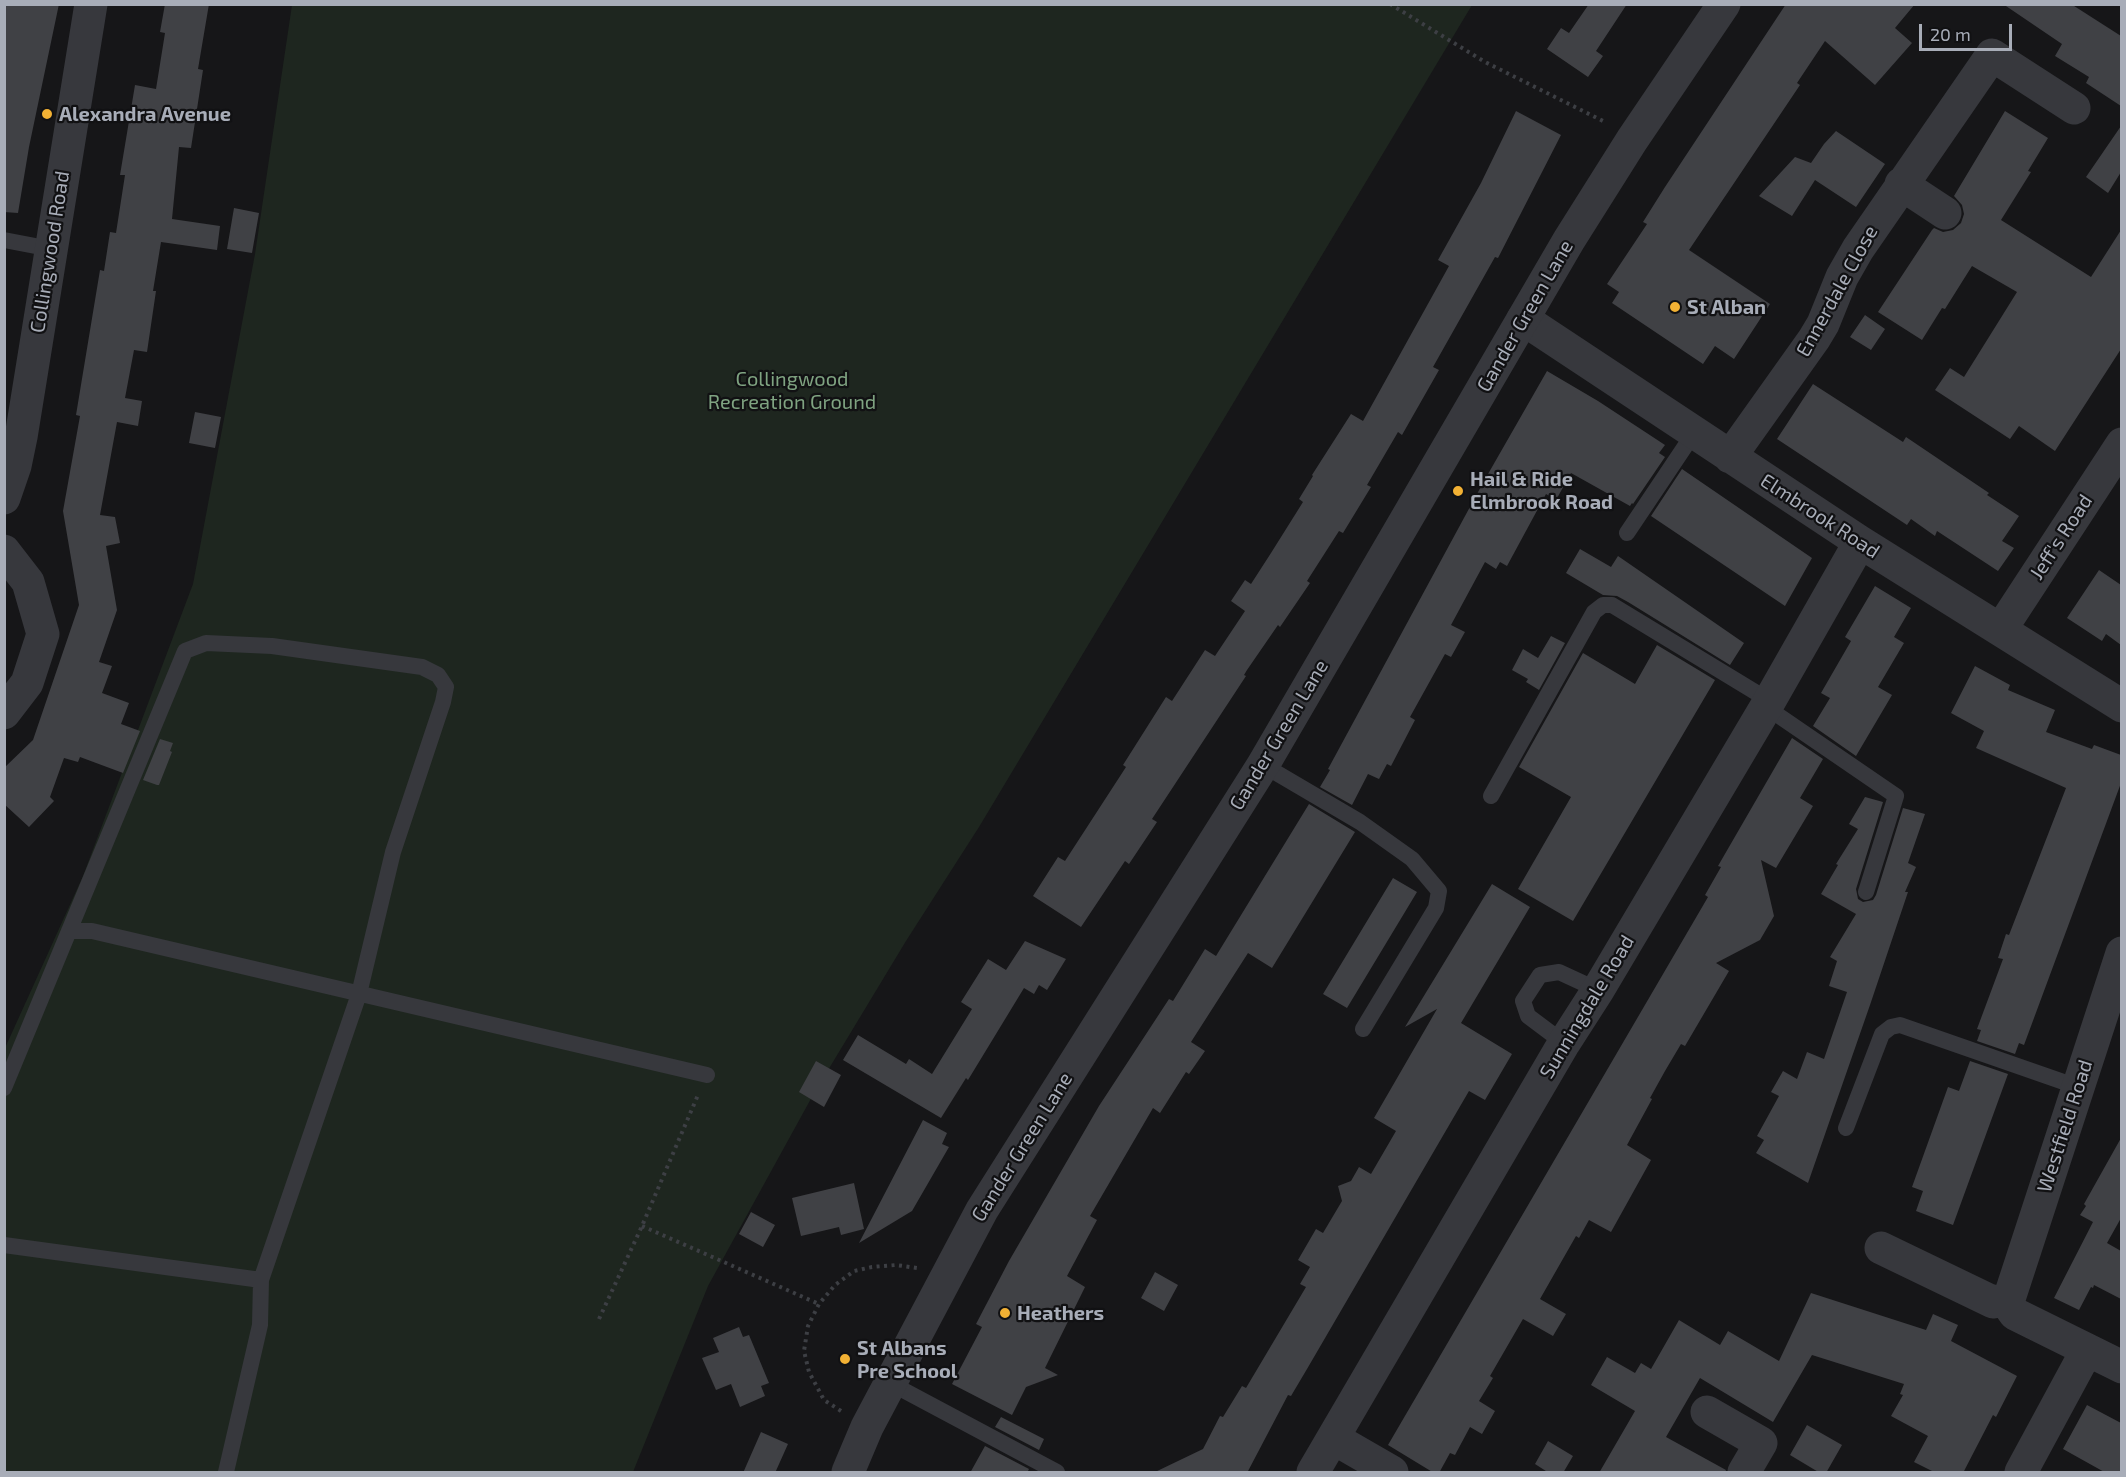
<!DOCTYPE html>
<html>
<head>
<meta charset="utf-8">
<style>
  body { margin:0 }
  #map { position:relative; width:2126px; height:1477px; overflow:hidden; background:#161618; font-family:"Exo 2",sans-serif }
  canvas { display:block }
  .frame { position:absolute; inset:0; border:6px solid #a8adb8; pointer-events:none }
  .scale { position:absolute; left:1919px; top:24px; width:93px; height:27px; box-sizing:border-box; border:3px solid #a8adb8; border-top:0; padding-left:8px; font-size:18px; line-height:21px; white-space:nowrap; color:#a8adb8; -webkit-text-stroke:4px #111113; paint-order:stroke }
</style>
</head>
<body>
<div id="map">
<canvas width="2126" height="1477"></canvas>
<div class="frame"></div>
<div class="scale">20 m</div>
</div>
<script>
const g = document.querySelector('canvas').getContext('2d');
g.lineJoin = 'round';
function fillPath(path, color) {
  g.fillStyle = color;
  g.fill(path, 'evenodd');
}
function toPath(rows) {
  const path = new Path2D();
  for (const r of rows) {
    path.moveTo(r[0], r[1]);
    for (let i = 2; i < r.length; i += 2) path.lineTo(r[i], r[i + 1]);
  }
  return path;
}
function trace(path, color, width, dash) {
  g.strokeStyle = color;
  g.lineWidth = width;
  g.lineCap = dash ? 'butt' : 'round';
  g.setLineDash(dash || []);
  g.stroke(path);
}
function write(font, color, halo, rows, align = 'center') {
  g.font = font + ' "Exo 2",sans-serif';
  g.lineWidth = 4.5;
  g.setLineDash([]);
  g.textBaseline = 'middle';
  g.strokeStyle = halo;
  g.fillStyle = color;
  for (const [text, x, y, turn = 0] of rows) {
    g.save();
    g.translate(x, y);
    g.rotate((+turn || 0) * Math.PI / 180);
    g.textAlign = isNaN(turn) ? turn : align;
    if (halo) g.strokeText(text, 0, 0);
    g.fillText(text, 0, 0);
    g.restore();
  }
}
fillPath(toPath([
  [292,5,1472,5,979,827,906,941,813,1095,708,1286,633,1472,5,1472,5,1048,83,876,193,584,255,254]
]), '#1e261f');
fillPath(toPath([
  [4,4,59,4,29,147,18,213,4,212],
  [165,4,209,4,198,69,203,70,191,148,179,147,172,219,220,226,217,250,161,242,153,291,156,291,147,352,134,350,125,398,142,401,138,426,117,422,100,515,115,517,120,543,106,546,117,610,99,662,112,666,102,693,129,703,121,724,140,731,123,773,80,757,78,762,64,758,50,797,54,801,29,827,4,804,4,768,33,740,79,605,63,511,80,416,76,415,100,270,104,271,110,232,116,233,125,175,120,175,135,85,156,89,165,33,160,32],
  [1589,4,1627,4,1596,51,1603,56,1588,77,1547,49,1561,28,1569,33],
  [1786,4,1915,4,1895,28,1912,43,1875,85,1825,41,1797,83,1800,85,1689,250,1770,304,1734,359,1715,346,1703,364,1612,303,1619,292,1607,284,1647,224,1643,222,1665,187],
  [2003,4,2071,4,2121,36,2121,106,2086,83,2089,77,2055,56,2062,44],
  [1516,111,1561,135,1498,258,1495,257,1433,367,1439,370,1402,435,1398,432,1367,485,1371,487,1343,533,1339,531,1307,581,1310,583,1280,627,1278,625,1247,670,1244,675,1246,676,1152,819,1157,822,1129,864,1125,861,1081,927,1033,896,1058,857,1065,861,1126,767,1123,765,1166,697,1172,701,1205,650,1215,656,1245,611,1231,601,1245,580,1251,584,1271,553,1303,502,1299,499,1313,476,1312,475,1351,414,1363,421,1449,266,1438,260,1481,183],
  [2005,111,2048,138,2028,171,2031,172,2001,220,2091,277,2121,230,2121,349,2055,451,2019,426,2010,439,1935,390,1950,368,1964,377,2017,292,1972,266,1945,309,1942,308,1922,340,1878,312,1932,230,1934,228,1943,232,1953,230,1961,223,1964,214,1962,205,1954,196],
  [2121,126,2121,172,2108,193,2086,177],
  [1836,131,1885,164,1856,207,1815,180,1792,216,1759,196,1795,157,1811,163,1824,144],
  [234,208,259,213,252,253,227,249],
  [1865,315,1885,329,1871,350,1850,337],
  [1547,371,1598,401,1665,445,1659,453,1665,457,1633,504,1632,503,1630,506,1571,473,1556,500,1546,494,1507,566,1500,562,1496,569,1485,562,1451,625,1465,632,1451,657,1445,654,1410,717,1415,720,1391,766,1387,764,1379,779,1368,774,1352,805,1320,787,1330,770,1328,769,1484,481],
  [1813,384,1903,442,1906,437,1989,493,1987,495,2019,516,2002,541,2014,548,1998,571,1937,531,1935,536,1911,519,1907,525,1777,439],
  [195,412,221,417,215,448,189,443],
  [1682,469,1812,558,1785,606,1651,516],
  [1580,549,1611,567,1618,556,1744,643,1730,665,1628,602,1617,596,1603,595,1566,573],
  [2099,570,2121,585,2121,645,2106,634,2102,641,2067,618],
  [1875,586,1911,608,1894,637,1904,643,1878,687,1892,695,1856,756,1813,726,1830,698,1821,693,1851,641,1845,637],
  [1551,636,1565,643,1539,690,1526,682,1528,679,1512,670,1523,649,1538,658],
  [1657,645,1715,680,1573,921,1518,889,1571,797,1519,767,1583,653,1635,684],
  [1975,666,2010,685,2008,690,2055,710,2046,732,2092,749,2094,745,2121,755,2121,783,2024,1045,2019,1043,2015,1054,1977,1041,1981,1030,1977,1029,2003,959,1998,958,2006,934,2009,935,2066,788,1976,748,1984,731,1951,713],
  [1792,738,1823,759,1800,798,1813,806,1776,868,1761,860,1774,916,1760,940,1716,963,1729,971,1685,1046,1681,1044,1665,1071,1650,1098,1652,1099,1627,1145,1651,1160,1611,1232,1589,1220,1579,1238,1576,1236,1540,1299,1566,1314,1553,1336,1523,1319,1490,1376,1493,1378,1479,1401,1495,1411,1482,1434,1470,1427,1455,1455,1450,1453,1439,1473,1434,1473,1388,1445,1708,897,1705,895,1721,867,1718,866],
  [160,739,173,743,170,751,172,752,159,785,157,785,143,780],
  [1865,797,1883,802,1856,889,1858,899,1863,902,1873,900,1876,895,1903,808,1925,814,1908,863,1916,867,1905,892,1908,892,1870,1005,1808,1183,1756,1153,1764,1140,1757,1136,1779,1096,1771,1092,1783,1071,1797,1079,1807,1052,1824,1059,1847,992,1829,986,1837,961,1830,957,1856,914,1821,894,1838,865,1836,864,1858,829,1849,824],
  [1309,804,1355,832,1272,968,1248,953,1191,1042,1205,1051,1189,1074,1186,1072,1160,1113,1153,1108,1090,1216,1097,1220,1067,1276,1085,1287,1045,1368,1058,1375,1026,1387,1012,1415,952,1384,982,1327,976,1324,1009,1261,1099,1106,1169,999,1173,1001,1205,949,1216,956],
  [1393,878,1417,892,1347,1008,1323,994],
  [1492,884,1530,907,1461,1023,1512,1054,1485,1100,1469,1091,1307,1369,1291,1396,1288,1395,1247,1473,1153,1473,1203,1449,1220,1416,1223,1417,1242,1386,1246,1388,1306,1287,1300,1284,1310,1267,1298,1260,1316,1229,1323,1233,1342,1201,1338,1186,1351,1181,1359,1167,1371,1174,1396,1131,1374,1118,1437,1009,1405,1027],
  [1025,941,1066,959,1047,990,1039,985,1034,994,1024,988,968,1080,966,1078,941,1118,843,1060,858,1035,906,1064,909,1059,932,1074,972,1009,961,1002,988,959,1006,970],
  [816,1061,841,1075,824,1107,799,1092],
  [1970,1061,2008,1074,1953,1225,1916,1211,1923,1191,1912,1187,1948,1087,1959,1091],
  [923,1120,947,1133,942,1144,949,1147,912,1211,859,1243],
  [2121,1138,2121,1218,2107,1243,2121,1251,2121,1299,2094,1285,2093,1288,2091,1287,2079,1310,2054,1298,2093,1222,2080,1215,2086,1206,2084,1204],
  [854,1183,864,1229,841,1235,839,1227,801,1236,792,1198],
  [751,1212,775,1225,763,1247,739,1234],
  [1155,1272,1178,1285,1164,1311,1141,1298],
  [1811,1293,1926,1330,1933,1314,1958,1325,1951,1341,2017,1376,1996,1417,1993,1415,1963,1473,1936,1473,1914,1462,1928,1436,1891,1416,1903,1395,1900,1394,1904,1384,1812,1355,1773,1422,1700,1378,1666,1437,1726,1470,1725,1473,1599,1473,1635,1411,1591,1385,1607,1357,1635,1373,1641,1363,1651,1369,1679,1320,1720,1345,1728,1331,1779,1361],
  [739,1327,743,1337,749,1335,769,1383,761,1386,765,1396,740,1407,731,1384,716,1390,702,1358,719,1352,713,1338],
  [2087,1405,2121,1423,2121,1473,2106,1473,2063,1449],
  [1001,1417,1044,1439,1039,1450,995,1427],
  [1807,1425,1842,1445,1826,1473,1820,1473,1790,1455],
  [761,1432,788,1444,775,1473,743,1473],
  [1548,1441,1573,1456,1563,1473,1549,1473,1535,1464],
  [985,1446,1029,1469,1027,1473,970,1473]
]), '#404145');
trace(toPath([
  [1390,4,1485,62,1605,122],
  [642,1226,819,1304],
  [599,1319,642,1226,698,1095],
  [841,1411,824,1400,809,1372,804,1351,808,1326,819,1304,835,1285,854,1271,872,1267,896,1265,917,1268]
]), '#3d3f44', 4, [3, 4.5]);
trace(toPath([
  [4,240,51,249],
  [1627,533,1694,433],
  [1766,707,1896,796,1866,892],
  [1263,765,1360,822,1412,859,1439,891,1436,908,1363,1029],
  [1491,796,1594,612,1603,605,1612,605,1770,701],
  [69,931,92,931,707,1075],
  [1564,1043,1528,1016,1523,1001,1540,975,1559,972,1598,990],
  [4,1088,185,651,206,643,272,646,422,667,438,675,446,687,443,702,393,852,359,994,261,1280,260,1325,226,1472],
  [1846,1128,1882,1034,1891,1027,1900,1025,2078,1087],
  [4,1245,261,1280],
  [890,1383,1057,1472]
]), '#37383d', 16);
trace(toPath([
  [1901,184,1945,213],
  [1523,319,1860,542,2122,706],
  [1730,457,1814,339,1823,324,1842,277,1858,249,1992,55,2074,108],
  [4,551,28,582,43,634,27,683,4,713],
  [2001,629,2122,444],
  [1881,1248,1993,1302,2009,1299,2010,1307,2015,1314,2122,1367],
  [2009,1299,2122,953],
  [1707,1412,1761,1443,1744,1472],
  [1333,1438,1392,1472],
  [1313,1472,1564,1043,1598,990,1766,707,1860,542],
  [2021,1472,2087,1350]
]), '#37383d', 33);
trace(toPath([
  [4,498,15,466,21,437,91,4],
  [848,1472,867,1427,982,1210,1263,765,1569,240,1632,140,1724,4]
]), '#37383d', 33);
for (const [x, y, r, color] of [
  [47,114,6,"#f2b134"],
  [1675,307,6,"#f2b134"],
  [1458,491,6,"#f2b134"],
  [1005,1313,6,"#f2b134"],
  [845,1359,6,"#f2b134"]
]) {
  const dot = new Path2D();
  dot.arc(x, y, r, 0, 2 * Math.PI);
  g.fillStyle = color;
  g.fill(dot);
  trace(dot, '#111113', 2);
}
write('bold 20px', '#a8adb8', '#111113', [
  ["Alexandra Avenue",59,114],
  ["St Alban",1687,307],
  ["Hail & Ride",1470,479],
  ["Elmbrook Road",1470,502],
  ["Heathers",1017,1313],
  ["St Albans",857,1348],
  ["Pre School",857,1371]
], 'left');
write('20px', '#a8adb8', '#111113', [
  ["Collingwood Road",50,252,-81],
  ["Ennerdale Close",1837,291,-61],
  ["Gander Green Lane",1525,316,-60],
  ["Elmbrook Road",1820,516,33],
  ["Jeff's Road",2061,537,-57],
  ["Gander Green Lane",1279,735,-59],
  ["Sunningdale Road",1587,1007,-59],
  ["Westfield Road",2065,1126,-72],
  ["Gander Green Lane",1022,1147,-58]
]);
write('20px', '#7fa381', '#111113', [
  ["Collingwood",792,379],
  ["Recreation Ground",792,402]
]);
</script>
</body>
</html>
